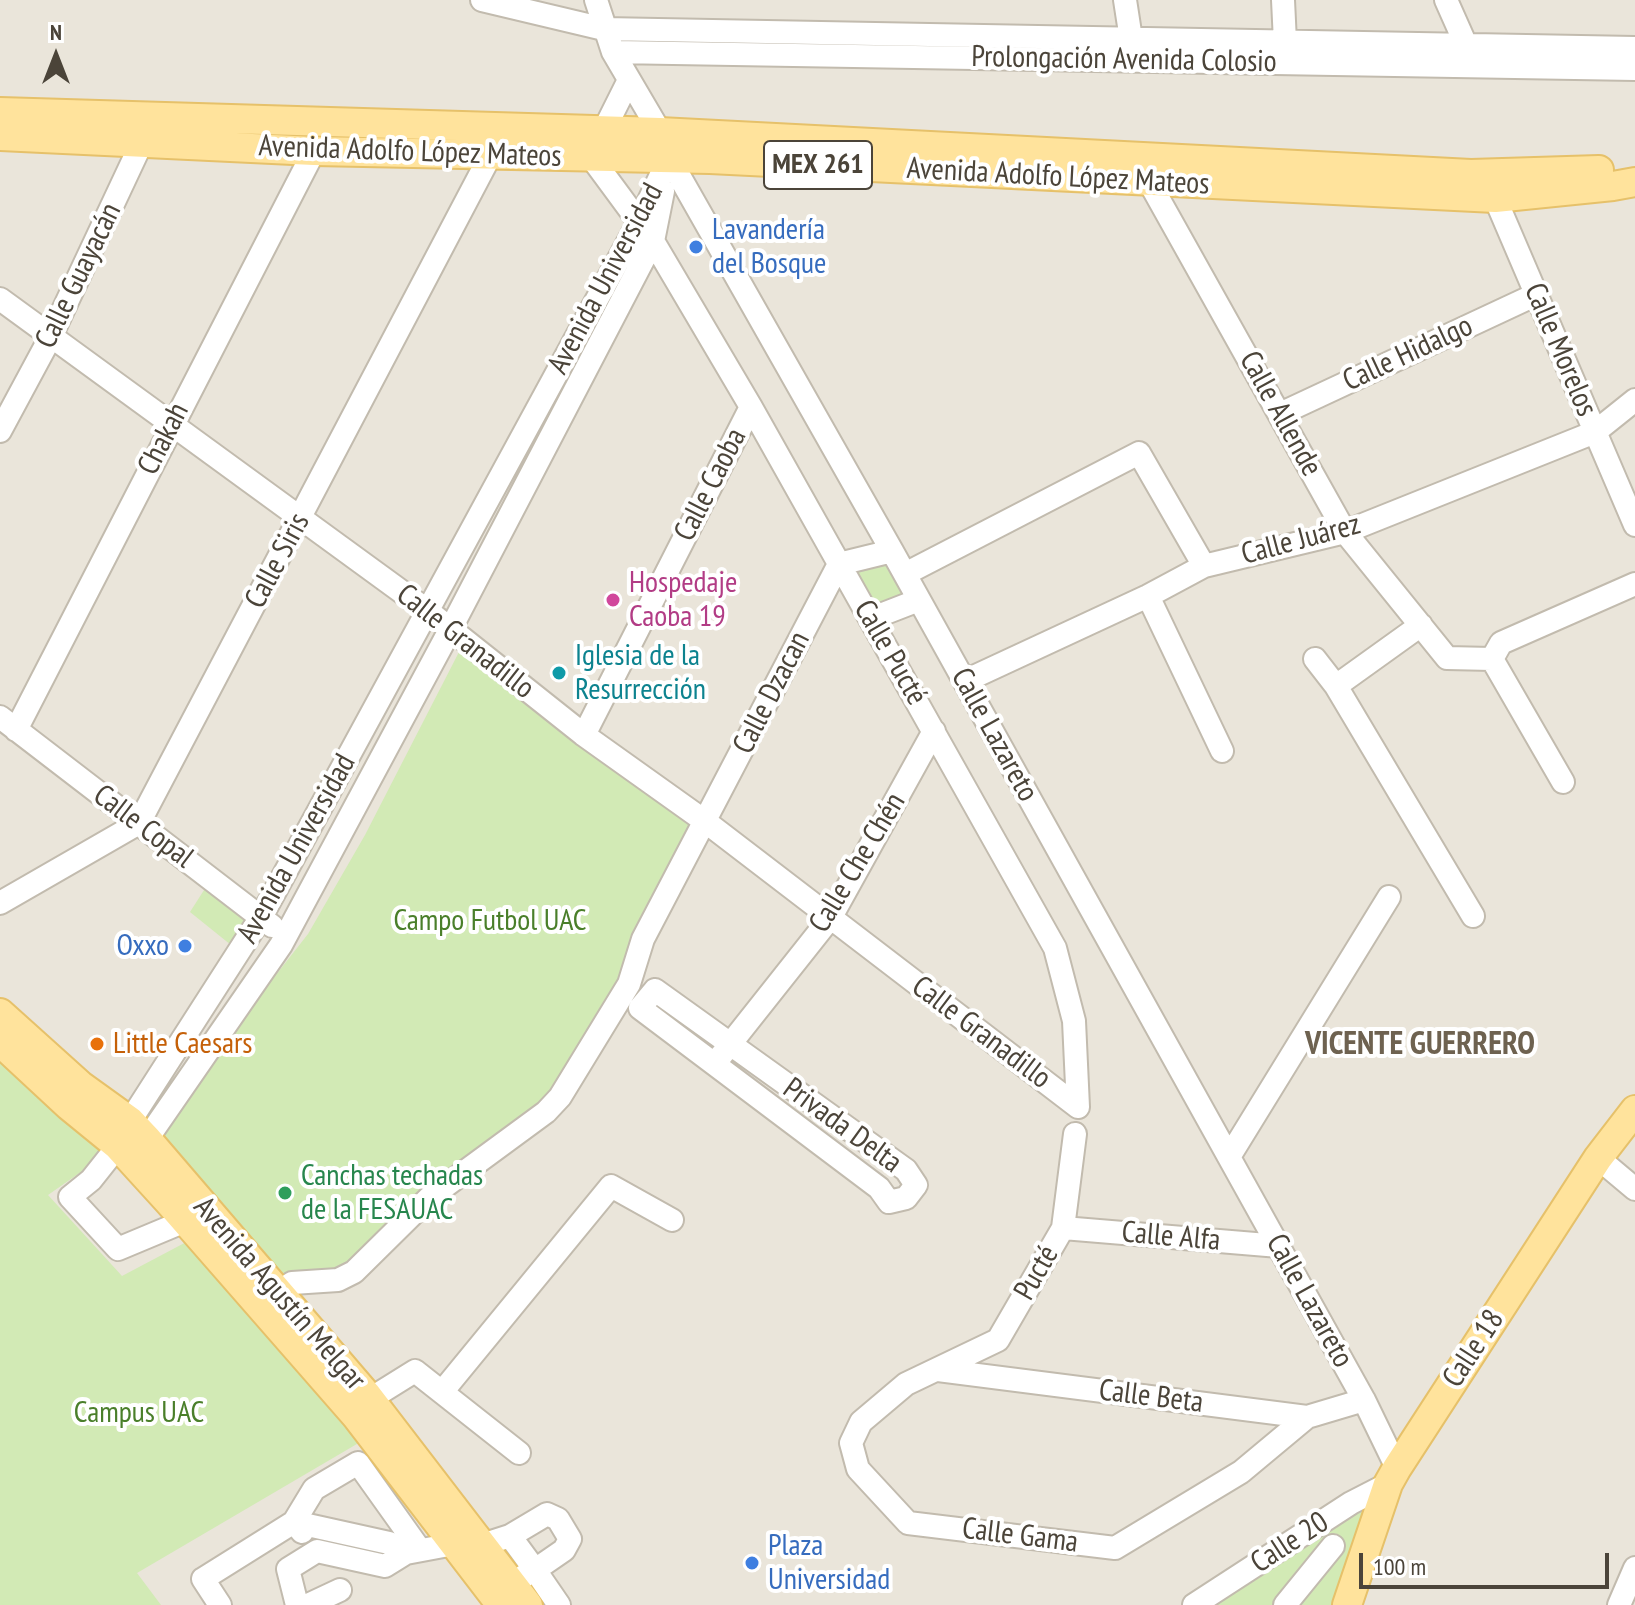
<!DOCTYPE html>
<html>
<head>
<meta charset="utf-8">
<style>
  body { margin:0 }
  #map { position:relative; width:1635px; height:1605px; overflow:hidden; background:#f6f3ec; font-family:"PT Sans Narrow",sans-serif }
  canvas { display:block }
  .north { position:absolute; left:16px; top:16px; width:80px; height:80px; -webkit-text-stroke:6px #fff; paint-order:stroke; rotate:0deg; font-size:22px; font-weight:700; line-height:32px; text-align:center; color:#4b4439 }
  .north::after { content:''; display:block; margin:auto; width:28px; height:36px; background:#4b4439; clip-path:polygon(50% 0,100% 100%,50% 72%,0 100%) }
  .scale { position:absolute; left:1359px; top:1553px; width:250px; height:36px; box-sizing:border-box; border:4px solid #4b4439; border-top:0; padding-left:10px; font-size:24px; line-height:28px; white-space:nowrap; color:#4b4439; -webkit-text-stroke:6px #fff; paint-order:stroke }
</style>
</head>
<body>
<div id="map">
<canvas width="1635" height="1605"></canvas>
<div class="north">N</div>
<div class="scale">100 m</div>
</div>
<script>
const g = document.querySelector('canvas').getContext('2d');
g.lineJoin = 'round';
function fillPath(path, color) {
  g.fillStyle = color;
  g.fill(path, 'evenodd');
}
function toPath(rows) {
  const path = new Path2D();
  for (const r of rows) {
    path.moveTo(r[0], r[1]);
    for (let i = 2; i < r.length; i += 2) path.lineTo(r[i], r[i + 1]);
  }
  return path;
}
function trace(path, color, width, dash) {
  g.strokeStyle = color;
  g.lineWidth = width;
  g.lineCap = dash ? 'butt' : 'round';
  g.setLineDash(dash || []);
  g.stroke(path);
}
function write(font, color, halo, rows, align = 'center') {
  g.font = font + ' "PT Sans Narrow",sans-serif';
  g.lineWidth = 8;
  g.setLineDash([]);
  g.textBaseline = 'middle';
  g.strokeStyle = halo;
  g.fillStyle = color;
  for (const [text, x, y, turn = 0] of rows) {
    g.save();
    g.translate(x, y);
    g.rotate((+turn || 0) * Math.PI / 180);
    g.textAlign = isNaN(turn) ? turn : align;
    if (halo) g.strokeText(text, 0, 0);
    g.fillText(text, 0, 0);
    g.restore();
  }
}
fillPath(toPath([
  [0,0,1635,0,1635,1605,0,1605]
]), '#eae5da');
fillPath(toPath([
  [891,555,916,598,871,616,843,565],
  [459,652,706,822,560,1097,354,1272,278,1292,147,1139,308,934,365,835],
  [206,887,249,920,231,945,190,912],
  [0,1039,118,1146,48,1195,122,1276,192,1239,362,1441,137,1573,161,1605,0,1605],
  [1370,1504,1335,1605,1213,1605]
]), '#d2eab5');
const minor = toPath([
  [482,0,604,29,1635,48],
  [596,0,613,52,660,132,669,158,892,551,1364,1400,1397,1468],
  [1125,0,1131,39],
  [1283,0,1285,42],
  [1446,0,1466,45],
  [613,52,1635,69],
  [604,130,629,80],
  [591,157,653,241,751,407,1055,948,1074,1021,1078,1107],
  [1143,171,1345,532,1447,658,1492,659,1501,643,1635,584],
  [1493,183,1495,198,1635,525],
  [0,299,428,611,584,735,706,822,1078,1107],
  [1280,414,1537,294],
  [0,431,50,338,142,142,144,129],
  [905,574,1139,453,1204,566],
  [1148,596,1222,751],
  [870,619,919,600],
  [1315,659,1336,686,1473,916],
  [1492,659,1563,782],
  [965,681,1148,596,1204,566,1345,532,1595,432,1635,400],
  [1336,686,1421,625],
  [0,717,272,926],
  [16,730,314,151],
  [584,735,751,407],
  [0,903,139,823,490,156],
  [655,990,906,1170,916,1185,906,1198,889,1202,879,1188,640,1008,655,990],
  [720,1057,831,917,934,731],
  [1075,1134,1063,1228,998,1340,906,1384,861,1422,851,1443,858,1469,908,1523,1115,1548,1241,1472,1307,1417],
  [133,1142,147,1139,281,945,450,630,653,241,663,191],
  [1229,1157,1389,897],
  [1598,1158,1635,1189],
  [185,1221,118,1249,70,1197,91,1180,118,1146,130,1121,261,917,639,222,669,158],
  [1063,1228,1279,1246],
  [278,1292,292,1283,338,1280,354,1272,429,1198,546,1112,560,1097,629,984,643,939,839,564,892,551],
  [938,1370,1307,1417,1364,1400],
  [442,1392,611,1186,672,1220],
  [370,1399,415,1371,519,1453],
  [482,1545,510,1536,547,1514,558,1519,570,1539,564,1550,535,1570,510,1536],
  [406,1553,389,1543,294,1522,314,1489,358,1463,420,1550],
  [524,1576,535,1570,559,1605],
  [220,1605,203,1579,294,1522,302,1532],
  [297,1605,288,1569,317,1551,385,1566,406,1553,454,1544],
  [308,1605,340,1590],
  [1194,1605,1351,1503,1388,1484],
  [1285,1605,1333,1546],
  [1619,1605,1635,1568]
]);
const major = toPath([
  [0,112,660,132,1471,174,1599,170],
  [0,136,314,151,710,159,1495,198,1613,186,1635,182],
  [0,1013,80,1085,130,1121,147,1139,366,1394,528,1605],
  [0,1042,69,1106,118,1146,169,1202,356,1416,501,1605],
  [1347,1605,1388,1484,1397,1468,1598,1158,1635,1110]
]);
trace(minor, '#c2bbae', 26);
trace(major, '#e6c16a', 32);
trace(minor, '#fff', 22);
trace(major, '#ffe39c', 28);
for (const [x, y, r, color] of [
  [696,247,8,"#3f7fe0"],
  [613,600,8,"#d1479c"],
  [559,673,8,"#0f9aa8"],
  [185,946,8,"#3f7fe0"],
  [97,1044,8,"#e8710a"],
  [285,1193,8,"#2e9e5b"],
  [752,1563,8,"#3f7fe0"]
]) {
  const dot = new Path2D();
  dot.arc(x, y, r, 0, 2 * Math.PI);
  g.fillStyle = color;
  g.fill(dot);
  trace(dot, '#fff', 3);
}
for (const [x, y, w] of [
  [818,165,108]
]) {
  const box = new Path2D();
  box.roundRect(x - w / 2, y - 24, w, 48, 6);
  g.fillStyle = '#fff';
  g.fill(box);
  trace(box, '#4b4439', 2);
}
write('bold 28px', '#4b4439', null, [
  ["MEX 261",818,165]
]);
write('30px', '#4b4439', '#fff', [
  ["Prolongación Avenida Colosio",1124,60,1],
  ["Avenida Adolfo López Mateos",410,152,2],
  ["Avenida Adolfo López Mateos",1058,177,3],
  ["Calle Guayacán",79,276,-64],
  ["Avenida Universidad",606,279,-62],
  ["Calle Morelos",1560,350,67],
  ["Calle Hidalgo",1408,354,-25],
  ["Calle Allende",1280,414,61],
  ["Chakah",164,439,-63],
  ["Calle Caoba",711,485,-63],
  ["Calle Juárez",1301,540,-15],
  ["Calle Siris",278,561,-62],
  ["Calle Granadillo",465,642,38],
  ["Calle Pucté",890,653,60],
  ["Calle Dzacan",772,693,-63],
  ["Calle Lazareto",994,735,61],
  ["Calle Copal",143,827,37],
  ["Avenida Universidad",297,849,-61],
  ["Calle Che Chén",858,863,-59],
  ["Calle Granadillo",981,1033,37],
  ["Privada Delta",842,1126,36],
  ["Calle Alfa",1171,1237,5],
  ["Pucté",1037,1273,-60],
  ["Avenida Agustín Melgar",279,1294,49],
  ["Calle Lazareto",1309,1301,61],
  ["Calle 18",1474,1349,-57],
  ["Calle Beta",1151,1397,7],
  ["Calle Gama",1020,1536,7],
  ["Calle 20",1290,1543,-33]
]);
write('30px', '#366cbe', '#fff', [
  ["Lavandería",712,230],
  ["del Bosque",712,264],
  ["Oxxo",169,946,"right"],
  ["Plaza",768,1546],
  ["Universidad",768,1580]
], 'left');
write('30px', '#b23c85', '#fff', [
  ["Hospedaje",629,583],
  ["Caoba 19",629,617]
], 'left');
write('30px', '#0d838f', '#fff', [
  ["Iglesia de la",575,656],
  ["Resurrección",575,690]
], 'left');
write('30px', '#4a7f2a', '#fff', [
  ["Campo Futbol UAC",490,921],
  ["Campus UAC",139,1413]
]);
write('30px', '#c56008', '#fff', [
  ["Little Caesars",113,1044]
], 'left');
write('30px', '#27864d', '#fff', [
  ["Canchas techadas",301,1176],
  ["de la FESAUAC",301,1210]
], 'left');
write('bold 32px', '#6e6250', '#fff', [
  ["VICENTE GUERRERO",1420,1045]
]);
</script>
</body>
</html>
